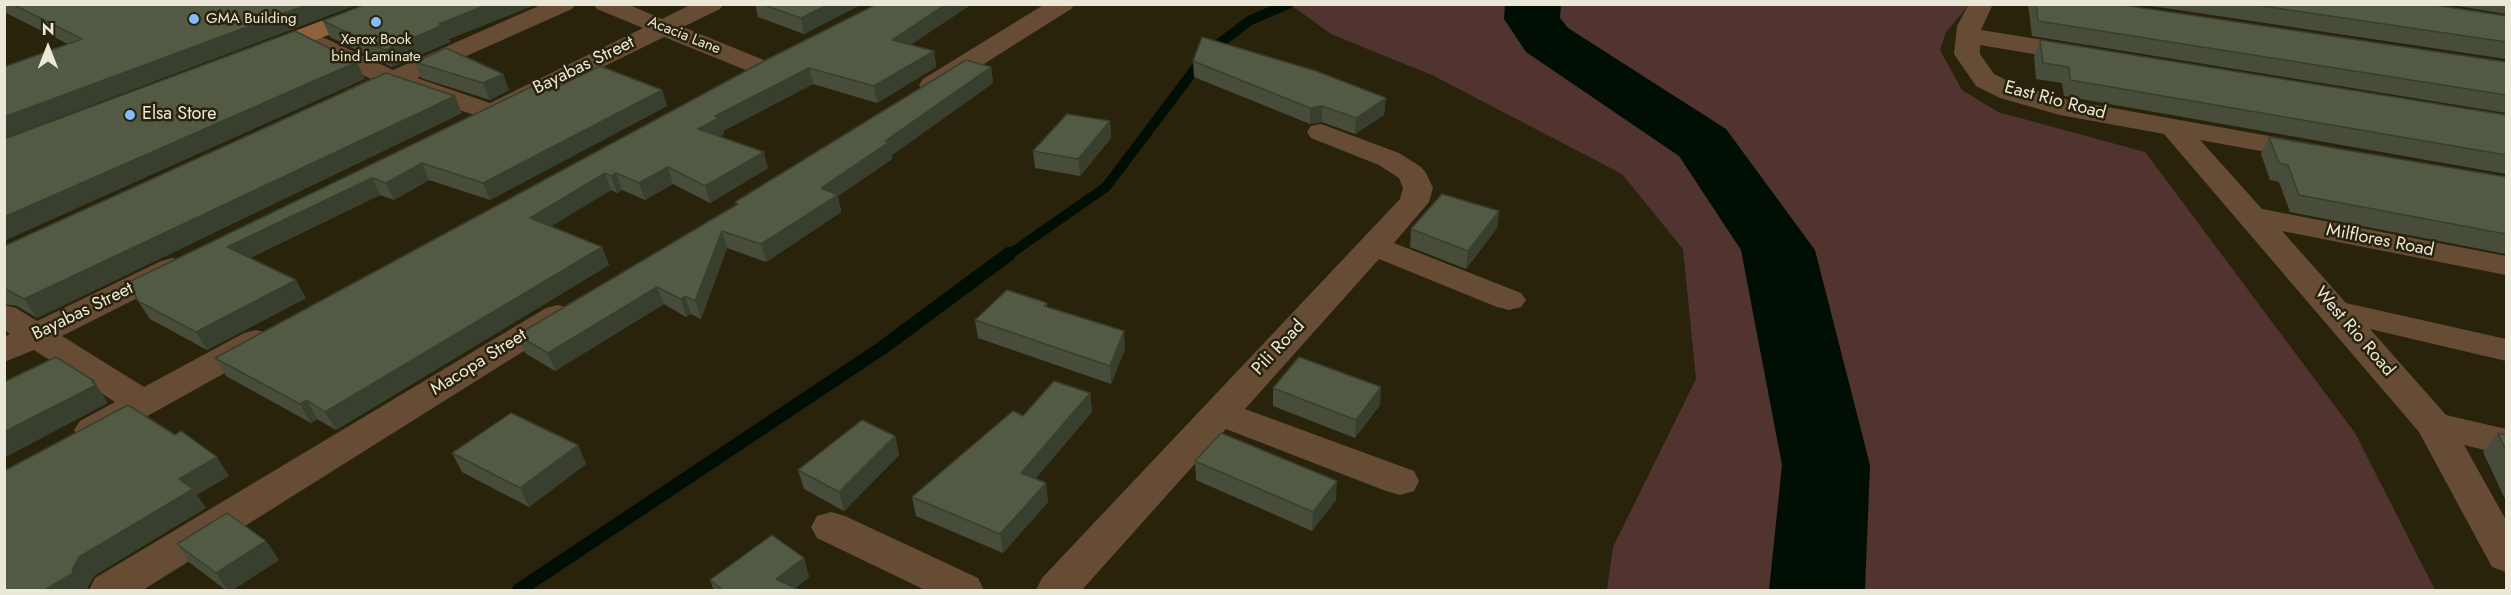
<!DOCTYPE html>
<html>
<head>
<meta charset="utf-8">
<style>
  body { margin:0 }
  #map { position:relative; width:2511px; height:595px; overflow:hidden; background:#2a230c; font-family:Jost,sans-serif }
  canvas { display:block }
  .frame { position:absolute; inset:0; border:6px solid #ebe7d9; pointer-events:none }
  .north { position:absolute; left:18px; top:18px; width:60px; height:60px; -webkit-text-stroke:4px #2a230c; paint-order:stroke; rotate:0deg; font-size:16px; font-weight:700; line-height:24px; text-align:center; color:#ebe7d9 }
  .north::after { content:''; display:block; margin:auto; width:21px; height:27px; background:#ebe7d9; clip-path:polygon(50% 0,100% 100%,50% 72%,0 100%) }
</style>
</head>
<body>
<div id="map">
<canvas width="2511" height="595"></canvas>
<div class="frame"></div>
<div class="north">N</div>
</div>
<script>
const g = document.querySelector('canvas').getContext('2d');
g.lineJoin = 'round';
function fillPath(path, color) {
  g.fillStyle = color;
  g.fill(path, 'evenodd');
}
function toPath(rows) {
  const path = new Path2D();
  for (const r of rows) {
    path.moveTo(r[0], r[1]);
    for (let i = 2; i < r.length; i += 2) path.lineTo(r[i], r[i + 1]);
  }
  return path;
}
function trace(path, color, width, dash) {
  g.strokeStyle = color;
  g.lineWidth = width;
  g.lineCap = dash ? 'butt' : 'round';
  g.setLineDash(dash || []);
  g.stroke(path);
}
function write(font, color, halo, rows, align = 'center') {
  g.font = font + ' Jost,sans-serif';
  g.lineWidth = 5;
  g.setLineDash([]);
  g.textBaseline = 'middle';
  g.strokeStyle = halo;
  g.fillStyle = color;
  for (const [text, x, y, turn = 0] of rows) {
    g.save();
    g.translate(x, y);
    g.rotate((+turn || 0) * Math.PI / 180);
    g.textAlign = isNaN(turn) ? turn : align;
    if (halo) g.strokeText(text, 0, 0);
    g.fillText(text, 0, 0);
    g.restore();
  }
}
fillPath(toPath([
  [1291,5,1969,5,1946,32,1940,50,1962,90,1998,112,2145,152,2355,433,2435,590,1607,590,1613,547,1696,379,1683,249,1622,174,1434,76,1331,34]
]), '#51342f');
trace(toPath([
  [1007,256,1106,187,1207,53,1249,21,1288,4]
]), '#000e03', 10);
trace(toPath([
  [519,590,882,348,1009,254]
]), '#000e03', 14);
fillPath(toPath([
  [1505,4,1561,4,1560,18,1568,28,1726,129,1815,250,1870,465,1865,590,1769,590,1782,465,1741,250,1679,156,1526,52,1504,19,1505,4]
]), '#000e03');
fillPath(toPath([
  [543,4,576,4,572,9,417,78,490,103,643,28,597,9,593,4,627,4,662,19,692,4,724,4,720,9,683,27,771,63,775,68,771,73,762,76,753,73,664,37,511,112,501,114,499,118,489,120,394,88,364,102,355,104,346,102,342,96,346,90,371,79,309,49,305,44,309,39,318,36,327,39,393,70,543,4],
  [1045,4,1075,4,1071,9,941,91,932,93,923,91,919,85,923,79,1045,4],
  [1969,4,1993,4,1981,30,2081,46,2090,49,2094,54,2090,59,2081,62,1980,45,1980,54,1994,74,2018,86,2073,101,2320,145,2324,151,2320,157,2310,160,2200,140,2262,209,2506,256,2506,275,2282,231,2346,303,2506,339,2506,361,2370,329,2446,415,2506,429,2506,455,2464,445,2506,520,2506,572,2492,567,2419,432,2164,134,2060,115,2000,98,1976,86,1954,54,1957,26,1969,4],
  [1321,124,1399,153,1421,167,1426,173,1433,188,1429,202,1394,243,1521,293,1526,300,1521,307,1509,310,1497,307,1379,259,1245,409,1414,471,1419,481,1414,491,1400,495,1386,491,1226,429,1082,590,1036,590,1042,578,1400,199,1403,188,1399,178,1379,165,1311,138,1307,132,1311,126,1321,124],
  [172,258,183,261,188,268,183,275,62,336,144,387,244,333,256,330,268,333,273,341,268,349,106,439,93,443,80,439,74,430,80,421,115,402,34,350,4,362,4,337,10,334,4,330,4,305,16,308,37,321,161,261,172,258],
  [558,305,570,308,575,315,570,322,143,590,89,590,95,578,546,308,558,305],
  [831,512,845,516,978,578,984,590,925,590,817,538,811,527,817,516,831,512]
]), '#674c35');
fillPath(toPath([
  [366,4,402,4,398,9,273,56,264,59,255,56,251,51,255,46,366,4]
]), '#8d623d');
fillPath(toPath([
  [4,4,359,4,4,138,4,67,68,44,4,12],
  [366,4,537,4,449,39,450,42,392,67,330,37,323,21],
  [755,4,862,4,804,34,758,17],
  [877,4,972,4,910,45,934,51,936,67,877,103,813,84,723,131,724,134,720,137,768,168,710,203,673,184,645,200,622,190,617,193,611,190,551,226,602,247,609,265,336,430,317,419,311,423,226,376,215,358],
  [2028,4,2116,4,2506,62,2506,113,2032,36],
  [2138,4,2428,4,2506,16,2506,60,2506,59],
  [2445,4,2506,4,2506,14],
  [2040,40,2506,115,2506,175,2506,174,2064,96,2062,83,2036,79,2034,56],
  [1193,61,1386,98,1384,115,1355,134,1322,122,1310,124,1194,77],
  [415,62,503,74,509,90,490,100,421,78],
  [991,67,993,83,892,155,892,159,838,196,841,212,766,262,727,248,701,319,691,314,686,317,664,304,555,371,525,353,517,335,736,205,735,202],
  [662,90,667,106,490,200,429,180,394,200,380,195,250,258,306,298,207,350,150,319,138,301,129,282,549,91],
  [462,113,37,318,17,306,4,304,4,246],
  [1110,121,1111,138,1080,176,1035,168,1033,151],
  [2269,137,2506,177,2506,254,2290,212,2279,182,2270,180,2261,154],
  [1499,211,1497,228,1466,269,1410,247,1411,229],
  [1047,303,1047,307,1125,349,1111,384,978,338,975,320],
  [1273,388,1380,405,1355,438,1273,406],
  [1090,393,1092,412,1035,479,1046,483,1048,502,1003,553,916,516,912,497,1023,416],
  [2498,433,2506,435,2506,501,2483,452],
  [895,436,899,455,844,511,804,489,798,470],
  [578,445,586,464,529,507,462,472,452,453],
  [1195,461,1336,500,1312,531,1196,480],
  [266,541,279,560,231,591,227,591,190,563,177,544],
  [804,558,809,577,796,588,802,591,714,591,710,580]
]), '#474d3a');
fillPath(toPath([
  [309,4,359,4,4,138,4,117],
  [489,4,537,4,449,39,450,42,392,67,385,50,439,24],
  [829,4,862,4,804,34,801,18],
  [946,4,972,4,894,55,892,40],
  [934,51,936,67,877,103,874,86],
  [357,62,365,79,4,241,4,217],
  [991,67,993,83,892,155,892,159,838,196,841,212,766,262,761,244,821,188,885,141],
  [809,68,813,84,723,131,724,134,703,146,698,129,715,116],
  [503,74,509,90,490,100,483,83],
  [662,90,667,106,490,200,483,183],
  [455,96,462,113,37,318,24,299],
  [1386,98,1384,115,1355,134,1356,118],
  [1322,106,1322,122,1310,124,1310,108],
  [1110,121,1111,138,1080,176,1078,159],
  [764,152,768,168,710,203,705,186],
  [422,163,429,180,394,200,386,183],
  [668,167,673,184,645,200,639,183],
  [605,173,611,190,537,235,530,218],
  [616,173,622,190,617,193,611,176],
  [372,178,380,195,237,264,227,247],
  [1499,211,1497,228,1466,269,1468,251],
  [722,231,727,248,701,319,695,301],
  [602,247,609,265,336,430,325,412],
  [296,280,306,298,207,350,196,332],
  [657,287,664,304,555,371,548,353],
  [685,296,691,314,686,317,681,299],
  [1124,331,1125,349,1111,384,1110,366],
  [94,381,108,403,4,458,4,432],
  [1381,387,1380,405,1355,438,1356,420],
  [1090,393,1092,412,1024,492,1021,473],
  [307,400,317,419,311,423,300,404],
  [895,436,899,455,844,511,839,492],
  [578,445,586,464,529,507,520,488],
  [217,457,229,476,197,495,206,508,94,576,87,589,88,591,43,591,72,570,79,557,179,479],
  [1337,481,1336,500,1312,531,1313,512],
  [1046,483,1048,502,1003,553,1000,534],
  [266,541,279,560,231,591,228,591,216,573],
  [804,558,809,577,792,591,776,579]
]), '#393f2f');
const building = toPath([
  [12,4,309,4,4,117,4,67,82,39,12,4],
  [366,4,489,4,439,24,443,25,385,50,323,21,366,4],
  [761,4,829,4,801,18,761,4],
  [877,4,946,4,892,40,934,51,874,86,809,68,715,116,719,118,698,129,764,152,705,186,668,167,639,183,616,173,611,176,605,173,530,218,602,247,325,412,307,400,300,404,215,358,768,59,877,4],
  [2036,4,2116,4,2506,62,2506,95,2038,21,2036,4],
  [2249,4,2428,4,2506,16,2506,42,2249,4],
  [295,31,357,62,4,217,4,139,295,31],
  [1202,37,1316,71,1386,98,1356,118,1322,106,1310,108,1193,61,1202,37],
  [2040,40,2506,115,2506,155,2070,80,2069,67,2043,63,2040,40],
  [446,48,503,74,483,83,415,62,446,48],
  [966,60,991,67,885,141,889,142,821,188,838,195,761,244,722,231,695,301,685,296,681,299,657,287,548,353,517,335,738,204,735,202,966,60],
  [600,66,662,90,483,183,422,163,386,183,372,178,227,247,296,280,196,332,138,301,129,282,531,87,535,85,549,91,600,66],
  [386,73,455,96,24,299,4,288,4,246,386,73],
  [1067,114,1110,121,1078,159,1033,151,1067,114],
  [2269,137,2506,177,2506,234,2299,195,2288,165,2279,163,2269,137],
  [1442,194,1499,211,1468,251,1411,229,1442,194],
  [1007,290,1047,303,1044,306,1124,331,1110,366,975,320,1007,290],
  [56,357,94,381,92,382,96,385,4,432,4,382,56,357],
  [1299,357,1381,387,1356,420,1273,388,1299,357],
  [1054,381,1090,393,1021,473,1046,483,1000,534,912,497,1013,411,1023,416,1054,381],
  [128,405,175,435,181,431,217,457,179,479,193,489,79,557,72,570,73,573,43,591,4,591,4,471,128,405],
  [511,413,578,445,520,488,452,453,511,413],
  [862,420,895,436,839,492,798,470,862,420],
  [1221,433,1337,481,1313,512,1195,461,1221,433],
  [2498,433,2506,435,2506,451,2498,433],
  [227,513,266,541,216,573,177,544,227,513],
  [772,535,804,558,776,579,802,591,724,591,710,580,772,535]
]);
fillPath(building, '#525a43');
trace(building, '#393f2f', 1.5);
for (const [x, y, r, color] of [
  [194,19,6,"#82bcfa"],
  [376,22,6,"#82bcfa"],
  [130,115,6,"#82bcfa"]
]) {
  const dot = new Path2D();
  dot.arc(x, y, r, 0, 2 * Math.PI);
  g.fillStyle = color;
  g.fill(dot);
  trace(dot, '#2a230c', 2);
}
write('15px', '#ebe7d9', '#2a230c', [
  ["GMA Building",206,19],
  ["Xerox Book",376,40,"center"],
  ["bind Laminate",376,57,"center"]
], 'left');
write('15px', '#ebe7d9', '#2a230c', [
  ["Acacia Lane",684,36,22]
]);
write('18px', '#ebe7d9', '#2a230c', [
  ["Bayabas Street",584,66,-26],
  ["East Rio Road",2055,101,15],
  ["Milflores Road",2380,241,11],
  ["Bayabas Street",83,312,-26],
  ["West Rio Road",2354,332,49],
  ["Pili Road",1279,348,-47],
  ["Macopa Street",479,363,-32]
]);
write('18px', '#ebe7d9', '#2a230c', [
  ["Elsa Store",142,115]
], 'left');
</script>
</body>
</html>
